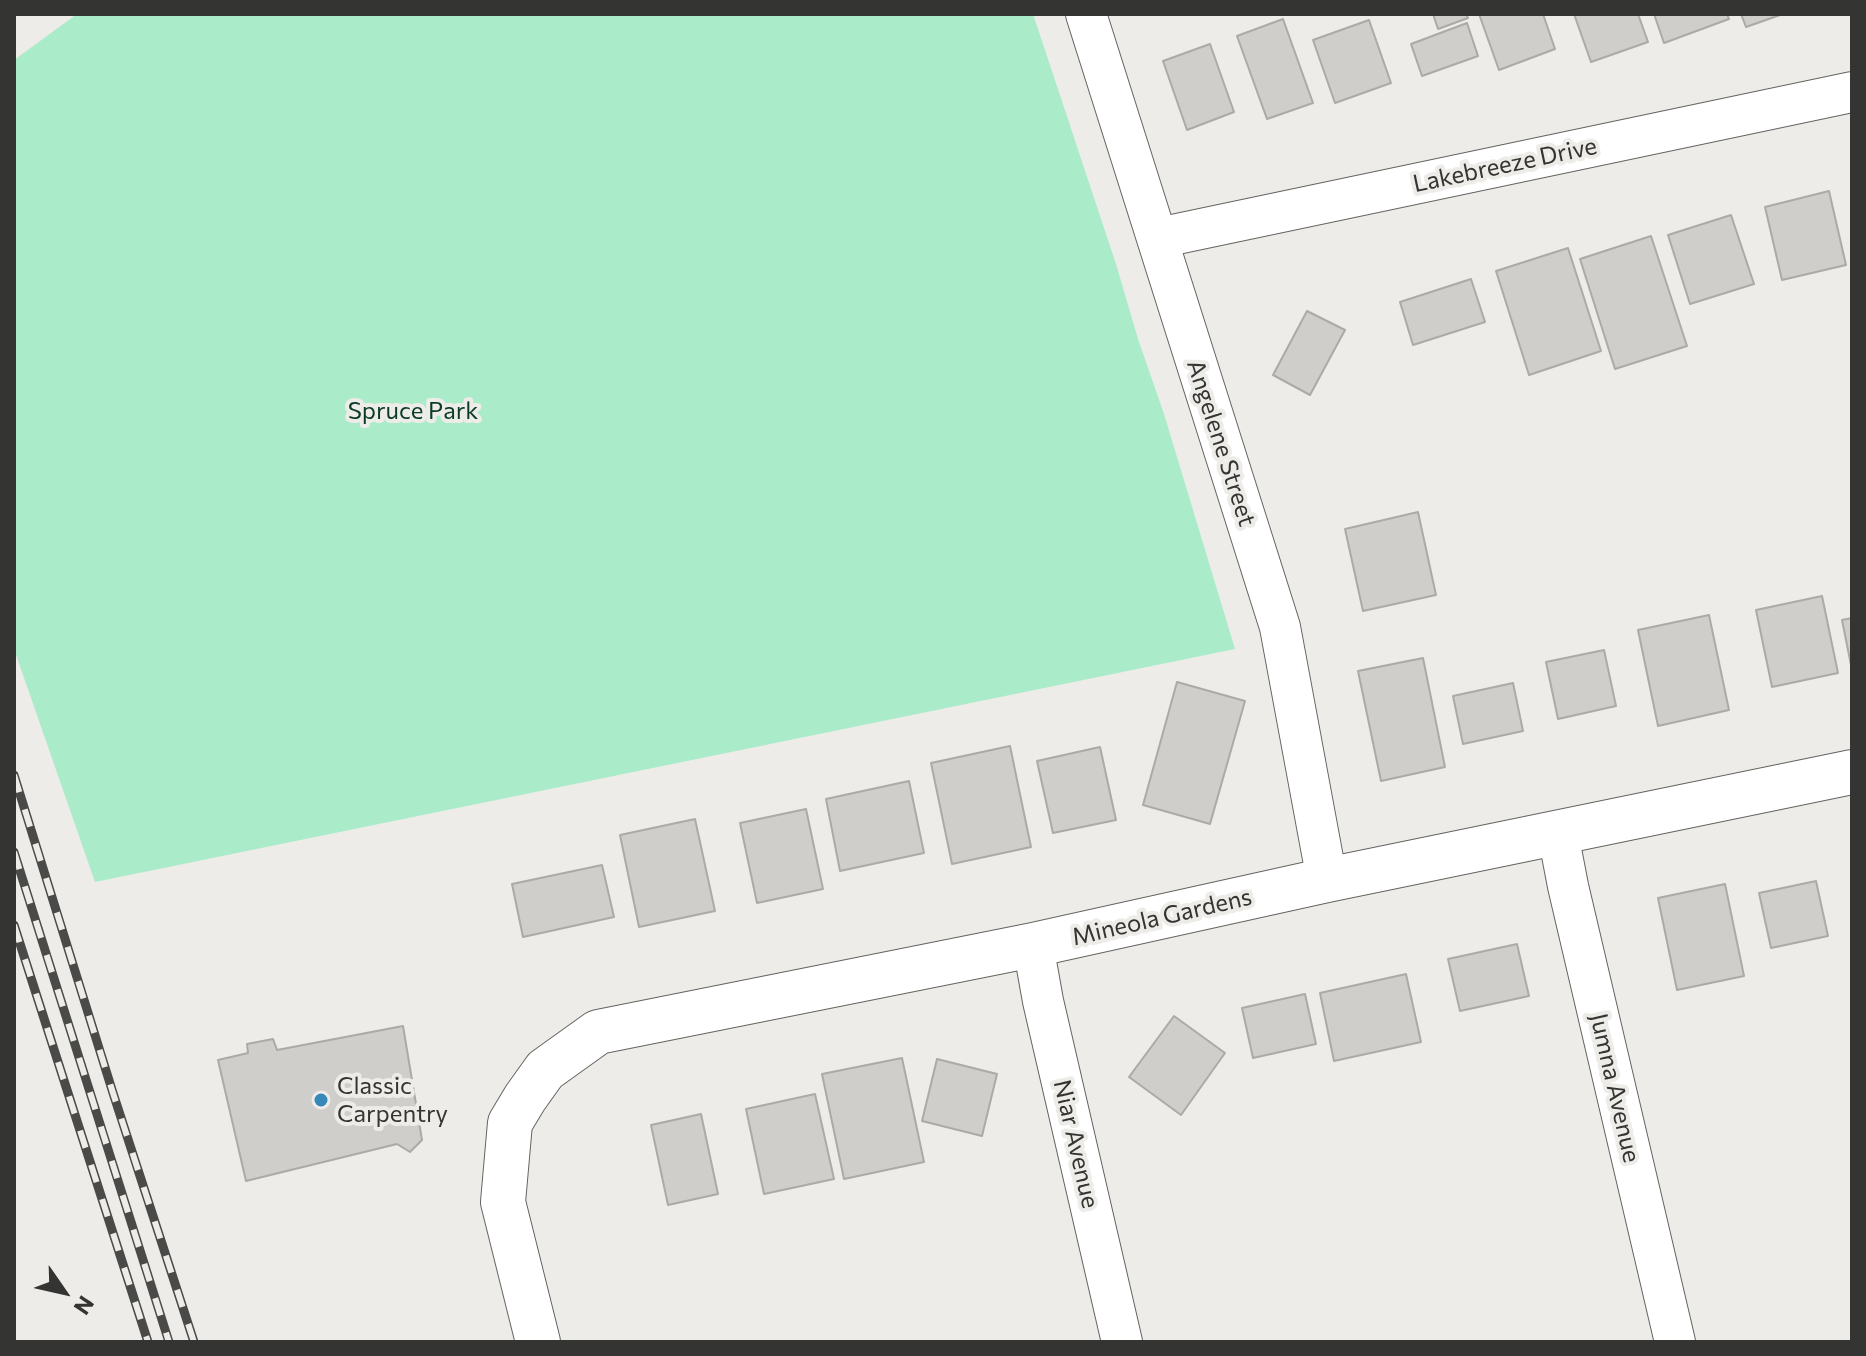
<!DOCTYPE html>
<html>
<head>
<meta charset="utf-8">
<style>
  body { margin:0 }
  #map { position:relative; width:1866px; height:1356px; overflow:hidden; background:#edece8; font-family:Commissioner,sans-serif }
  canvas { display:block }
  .frame { position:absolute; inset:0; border:16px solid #343432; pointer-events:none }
  .north { position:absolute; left:24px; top:1252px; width:80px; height:80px; -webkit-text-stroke:6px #edece8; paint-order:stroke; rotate:124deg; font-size:22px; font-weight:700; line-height:32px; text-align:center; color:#343432 }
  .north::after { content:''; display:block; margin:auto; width:28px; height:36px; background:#343432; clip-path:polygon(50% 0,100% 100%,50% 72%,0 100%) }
</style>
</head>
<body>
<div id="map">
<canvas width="1866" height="1356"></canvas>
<div class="frame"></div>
<div class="north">N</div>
</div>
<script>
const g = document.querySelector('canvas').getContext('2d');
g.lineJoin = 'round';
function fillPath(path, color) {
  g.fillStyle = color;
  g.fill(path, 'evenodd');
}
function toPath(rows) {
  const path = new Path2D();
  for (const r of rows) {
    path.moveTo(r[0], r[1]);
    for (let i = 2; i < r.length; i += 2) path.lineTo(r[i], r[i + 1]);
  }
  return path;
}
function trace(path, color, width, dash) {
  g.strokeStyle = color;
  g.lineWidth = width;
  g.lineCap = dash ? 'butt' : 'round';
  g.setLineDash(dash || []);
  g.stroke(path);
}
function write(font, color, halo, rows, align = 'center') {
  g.font = font + ' Commissioner,sans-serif';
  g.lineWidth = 8;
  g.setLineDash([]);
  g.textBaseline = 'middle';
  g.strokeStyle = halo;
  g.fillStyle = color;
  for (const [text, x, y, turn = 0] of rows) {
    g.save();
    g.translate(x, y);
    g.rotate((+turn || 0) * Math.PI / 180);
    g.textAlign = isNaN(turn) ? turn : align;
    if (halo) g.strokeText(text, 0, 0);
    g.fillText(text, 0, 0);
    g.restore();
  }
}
fillPath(toPath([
  [77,14,1033,14,1116,264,1138,339,1164,414,1235,649,95,882,14,649,14,60]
]), '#aaebc9');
const building = toPath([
  [1433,14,1466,14,1468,18,1438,29,1433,14],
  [1479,14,1543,14,1555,49,1499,70,1479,14],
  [1574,14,1638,14,1648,42,1591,62,1574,14],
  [1654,14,1727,14,1729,19,1664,43,1654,14],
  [1741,14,1783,14,1746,27,1741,14],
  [1283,19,1313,103,1267,119,1237,36,1283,19],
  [1369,20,1391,83,1335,103,1313,40,1369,20],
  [1467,23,1478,56,1422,76,1411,44,1467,23],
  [1210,44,1234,112,1187,130,1163,61,1210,44],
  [1829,191,1846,265,1782,280,1765,207,1829,191],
  [1731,215,1754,284,1690,304,1668,235,1731,215],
  [1651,236,1687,346,1615,369,1580,259,1651,236],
  [1568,248,1601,351,1529,375,1496,271,1568,248],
  [1471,279,1485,322,1413,345,1400,302,1471,279],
  [1307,311,1345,330,1310,395,1273,375,1307,311],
  [1418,512,1436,595,1363,611,1345,529,1418,512],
  [1822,596,1838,673,1772,687,1756,610,1822,596],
  [1709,615,1729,710,1658,726,1638,630,1709,615],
  [1852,618,1852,670,1842,620,1852,618],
  [1604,650,1616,706,1558,719,1546,662,1604,650],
  [1423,658,1445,767,1381,781,1358,671,1423,658],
  [1177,682,1245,701,1210,824,1143,805,1177,682],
  [1513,683,1523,731,1463,744,1453,696,1513,683],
  [1010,746,1031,847,952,864,931,763,1010,746],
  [1100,747,1116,820,1053,833,1037,761,1100,747],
  [909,781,924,853,840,871,826,799,909,781],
  [806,809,823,889,757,903,740,823,806,809],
  [695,819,715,911,639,927,620,835,695,819],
  [602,865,614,917,523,937,512,884,602,865],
  [1816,881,1828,936,1771,948,1759,893,1816,881],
  [1725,884,1744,976,1677,990,1658,898,1725,884],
  [1517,944,1529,996,1460,1011,1448,959,1517,944],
  [1406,974,1421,1042,1334,1061,1320,993,1406,974],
  [1305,994,1316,1044,1253,1058,1242,1008,1305,994],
  [1174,1016,1225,1053,1181,1115,1129,1077,1174,1016],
  [403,1026,422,1140,410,1152,397,1144,246,1181,218,1060,248,1053,247,1044,273,1039,277,1050,403,1026],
  [902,1058,924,1162,844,1179,822,1074,902,1058],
  [937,1059,997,1074,982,1136,922,1121,937,1059],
  [815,1094,834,1179,764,1194,746,1109,815,1094],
  [701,1114,718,1194,668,1205,651,1125,701,1114]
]);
fillPath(building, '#cfceca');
trace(building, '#abaaa6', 2);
const minor = toPath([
  [1086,14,1280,627,1327,880],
  [1158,238,1852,92],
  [1558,834,1568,886,1675,1342],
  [1033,945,1043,1001,1122,1342]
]);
const tertiary = toPath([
  [538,1342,503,1202,510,1123,525,1098,545,1070,598,1032,1033,945,1327,880,1852,772]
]);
trace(minor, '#656461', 42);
trace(tertiary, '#656461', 46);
trace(minor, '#fff', 40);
trace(tertiary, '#fff', 44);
const rail = toPath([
  [14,775,113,1093,194,1342],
  [14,852,169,1342],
  [14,925,148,1342]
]);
trace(rail, '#4a4a48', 9);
trace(rail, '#edece8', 6, [18]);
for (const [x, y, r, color] of [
  [321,1100,8,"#3688b9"]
]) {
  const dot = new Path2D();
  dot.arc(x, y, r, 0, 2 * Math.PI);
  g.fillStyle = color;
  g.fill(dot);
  trace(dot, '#edece8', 3);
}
write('24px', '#343432', '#edece8', [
  ["Lakebreeze Drive",1505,165,-12],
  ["Angelene Street",1221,443,72],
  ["Mineola Gardens",1162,917,-13],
  ["Jumna Avenue",1615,1088,77],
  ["Niar Avenue",1076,1144,77]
]);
write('24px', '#0b3a27', '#edece8', [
  ["Spruce Park",413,411]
]);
write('24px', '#343432', '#edece8', [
  ["Classic",337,1086],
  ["Carpentry",337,1114]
], 'left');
</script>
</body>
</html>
